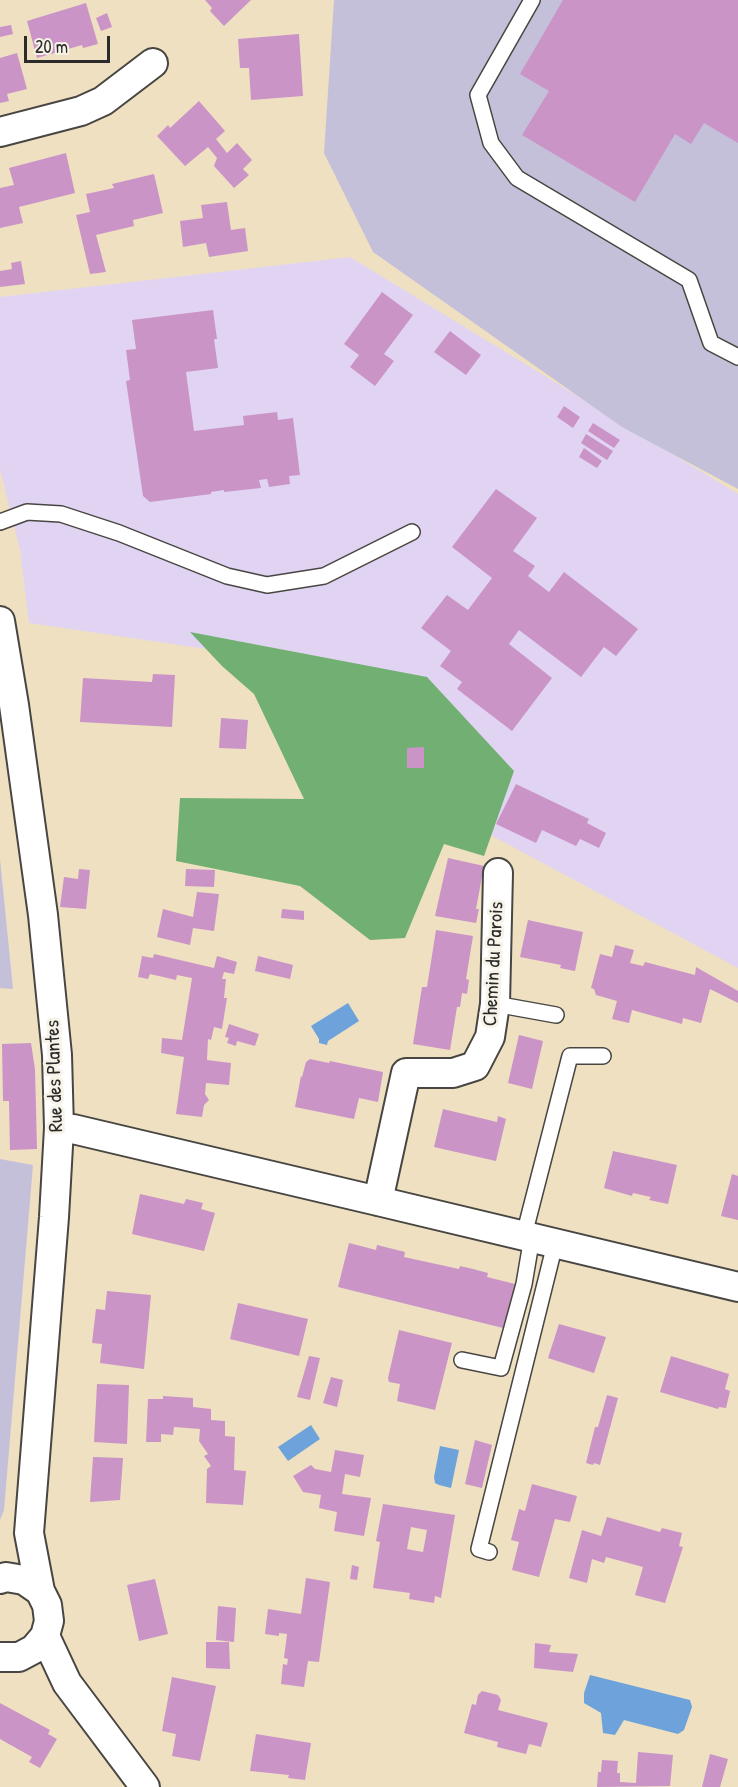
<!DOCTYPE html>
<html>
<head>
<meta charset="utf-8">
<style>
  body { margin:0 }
  #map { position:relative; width:738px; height:1787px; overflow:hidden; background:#efe0c1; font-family:"Patrick Hand",sans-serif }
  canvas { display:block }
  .scale { position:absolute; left:24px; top:36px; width:86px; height:27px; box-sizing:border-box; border:3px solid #2b2b2b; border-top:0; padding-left:8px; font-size:18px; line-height:21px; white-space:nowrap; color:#2b2b2b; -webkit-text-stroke:4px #f7f3e8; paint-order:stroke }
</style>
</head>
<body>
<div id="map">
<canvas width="738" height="1787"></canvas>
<div class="scale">20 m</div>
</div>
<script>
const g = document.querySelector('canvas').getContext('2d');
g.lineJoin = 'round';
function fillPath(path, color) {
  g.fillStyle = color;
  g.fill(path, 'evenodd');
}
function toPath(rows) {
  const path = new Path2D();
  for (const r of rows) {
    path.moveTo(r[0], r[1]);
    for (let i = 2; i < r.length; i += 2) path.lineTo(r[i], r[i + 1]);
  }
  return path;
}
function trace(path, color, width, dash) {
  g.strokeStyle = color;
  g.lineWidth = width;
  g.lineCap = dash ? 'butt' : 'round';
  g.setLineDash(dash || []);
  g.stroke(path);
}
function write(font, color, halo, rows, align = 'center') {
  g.font = font + ' "Patrick Hand",sans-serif';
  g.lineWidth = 6;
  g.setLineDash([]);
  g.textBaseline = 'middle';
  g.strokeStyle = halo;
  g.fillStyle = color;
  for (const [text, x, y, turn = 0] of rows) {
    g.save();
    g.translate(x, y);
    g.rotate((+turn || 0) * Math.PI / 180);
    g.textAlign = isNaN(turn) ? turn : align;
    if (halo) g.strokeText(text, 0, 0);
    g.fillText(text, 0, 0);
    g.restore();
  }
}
fillPath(toPath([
  [350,257,738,494,738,968,392,782,371,673,29,623,20,550,0,469,0,297]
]), '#e1d4f3');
fillPath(toPath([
  [334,0,738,0,738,489,622,427,373,252,324,153],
  [0,859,13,989,0,988],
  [0,1159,33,1165,4,1510,0,1520]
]), '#c5c0da');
fillPath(toPath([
  [190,632,427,677,514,771,484,856,444,844,405,938,370,940,300,886,176,861,180,798,304,799,254,694,222,666]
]), '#71b072');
fillPath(toPath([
  [348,1003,359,1021,328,1041,327,1045,319,1043,319,1039,311,1026],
  [311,1425,320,1439,288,1461,278,1447],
  [440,1446,459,1450,451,1488,439,1485,435,1483,434,1477],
  [590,1675,690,1700,692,1707,684,1730,678,1734,624,1720,615,1735,603,1733,601,1713,584,1703,584,1693]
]), '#6da3da');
fillPath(toPath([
  [205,0,251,0,224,26,210,11,212,8],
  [563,0,738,0,738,143,704,123,691,144,675,134,635,202,522,135,549,91,520,74],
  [86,3,98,44,83,48,82,45,37,58,27,21],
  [107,13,112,27,101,31,96,18],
  [11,25,13,34,0,37,0,27],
  [299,34,303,96,251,100,249,68,240,68,238,39],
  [17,53,27,89,7,94,9,101,0,103,0,58],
  [199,101,225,131,216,139,227,153,237,143,252,160,243,169,249,175,234,188,214,166,217,158,208,147,185,166,157,136,168,125,170,128],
  [66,153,75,193,19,207,23,223,0,228,0,188,14,185,9,168],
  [154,174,163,213,133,220,134,226,96,235,106,272,90,274,76,215,90,212,86,194,114,188,112,184],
  [227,202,231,230,245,228,248,251,209,257,206,243,183,247,180,221,203,218,201,205],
  [21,261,25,284,0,287,0,271,12,269,11,263],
  [382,292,413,315,384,354,394,361,375,386,350,367,359,355,344,344],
  [213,310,217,339,214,339,218,368,186,372,194,431,244,425,243,416,277,412,278,420,293,418,300,475,289,476,290,484,269,487,267,479,259,480,261,488,224,492,224,490,211,492,211,494,150,502,143,496,126,381,130,380,126,350,136,349,132,320],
  [450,331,481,355,466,375,434,352],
  [564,406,580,417,573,428,557,417],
  [593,423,620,440,614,448,588,431],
  [586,434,613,451,607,460,581,443],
  [584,448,602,461,597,468,579,457],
  [496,489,537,518,513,551,535,566,528,576,549,592,564,572,638,629,616,656,604,647,581,677,519,630,509,644,552,678,512,731,457,689,462,682,440,666,451,651,421,628,447,595,468,610,492,578,452,547],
  [153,674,175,675,172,727,80,722,83,678,152,682],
  [221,718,248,720,246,749,219,748],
  [424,747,424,768,407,768,407,748],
  [516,784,589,819,587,823,606,833,599,848,580,839,576,846,542,830,536,843,496,824],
  [448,858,484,866,476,909,479,909,476,923,435,916],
  [79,869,90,870,86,909,60,907,64,877,78,879],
  [186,869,215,870,214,887,185,886],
  [197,892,219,894,214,931,193,928,190,945,157,937,163,909,193,917],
  [282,909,304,911,304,920,281,918],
  [528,920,583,932,575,971,560,968,561,965,520,957],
  [436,930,473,936,466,979,469,980,467,994,462,993,460,1007,457,1007,450,1050,413,1044,422,987,427,987],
  [615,945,634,950,630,963,643,966,645,962,695,975,696,967,738,991,738,1003,710,989,701,1023,683,1018,682,1024,632,1010,629,1023,612,1019,617,1001,596,995,594,989,591,988,600,954,612,957],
  [154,954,214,968,217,956,237,962,234,974,224,972,222,979,226,979,224,998,227,998,222,1029,214,1027,211,1040,208,1039,207,1060,231,1063,229,1085,206,1083,205,1094,209,1100,204,1105,202,1117,176,1114,184,1057,161,1053,162,1038,182,1040,192,978,177,975,176,980,150,974,148,979,138,977,142,956,153,958],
  [258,956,293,965,290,979,255,971],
  [229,1024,259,1034,255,1046,237,1041,236,1046,227,1043,229,1038,225,1037],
  [519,1035,543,1041,532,1089,508,1083],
  [31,1043,35,1069,37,1149,10,1150,9,1101,3,1101,2,1044],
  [310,1059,329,1063,330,1061,383,1072,378,1102,359,1098,354,1119,295,1107,301,1076,302,1077,306,1062],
  [443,1109,497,1122,498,1116,506,1119,496,1161,434,1147],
  [613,1151,677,1165,668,1204,649,1200,651,1197,633,1193,632,1196,604,1188],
  [732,1174,738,1176,738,1220,721,1216],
  [140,1194,184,1204,186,1199,203,1203,201,1209,215,1213,204,1251,132,1234],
  [349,1243,376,1250,377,1245,405,1252,404,1257,459,1269,460,1266,473,1269,488,1273,487,1277,515,1284,503,1328,338,1287],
  [107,1291,151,1295,144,1369,100,1363,102,1344,92,1343,96,1309,105,1310],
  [238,1303,308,1319,299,1356,230,1339],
  [559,1324,606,1337,594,1373,548,1358],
  [399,1330,452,1343,435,1410,397,1401,400,1384,389,1382,388,1378],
  [309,1356,320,1358,310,1400,297,1397],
  [671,1356,729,1374,725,1389,730,1391,726,1408,719,1407,718,1409,660,1392],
  [331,1377,343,1380,337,1407,323,1403],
  [97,1384,129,1385,127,1444,94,1442],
  [607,1395,618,1398,600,1465,594,1463,593,1465,586,1463,595,1427,598,1427],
  [163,1396,193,1398,193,1407,211,1409,211,1420,225,1421,225,1436,235,1437,234,1470,246,1471,243,1505,206,1503,207,1469,211,1466,204,1456,208,1454,199,1441,200,1429,174,1427,173,1435,161,1434,161,1442,146,1442,148,1399,163,1399],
  [475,1440,492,1445,482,1488,465,1484],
  [335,1450,364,1455,360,1477,345,1474,342,1494,371,1498,364,1536,334,1531,337,1512,319,1508,321,1495,303,1492,293,1476,311,1465,315,1469,331,1472],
  [93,1457,123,1458,120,1500,90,1502],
  [532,1484,577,1496,570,1522,555,1519,539,1577,512,1570,519,1542,511,1540,519,1509,525,1511],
  [383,1504,455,1515,441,1598,435,1596,434,1603,409,1599,410,1593,373,1588,380,1542,376,1541],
  [411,1527,427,1530,423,1552,407,1549],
  [607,1517,660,1532,662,1528,682,1533,679,1546,683,1547,665,1603,635,1595,643,1567,606,1557,604,1563,592,1559,587,1583,569,1578,582,1530,601,1536],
  [352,1565,359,1567,357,1580,350,1579],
  [306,1578,330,1582,319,1662,308,1661,304,1687,281,1684,283,1664,287,1665,288,1659,284,1658,287,1634,279,1633,279,1636,265,1634,268,1609,301,1614],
  [155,1579,168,1634,139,1641,127,1585],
  [218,1606,236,1608,234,1642,216,1640],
  [206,1642,229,1642,230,1669,206,1668],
  [535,1643,551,1645,549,1652,578,1654,573,1672,534,1668],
  [172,1677,216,1686,200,1761,172,1756,176,1734,162,1731],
  [482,1691,498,1695,501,1700,498,1710,548,1723,541,1747,529,1744,526,1754,497,1747,498,1742,464,1733,472,1704,476,1705,478,1695],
  [0,1703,50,1730,48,1734,57,1739,40,1768,29,1762,32,1757,0,1739],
  [256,1734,311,1743,305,1780,288,1778,289,1775,250,1771],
  [638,1752,673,1755,670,1786,597,1787,598,1772,601,1772,602,1760,618,1761,617,1773,620,1773,620,1782,636,1783],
  [710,1754,728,1759,720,1787,702,1787]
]), '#ca94c7');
const lane = toPath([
  [532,0,478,95,491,143,517,178,689,280,711,343,738,357],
  [0,522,27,512,61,514,119,533,227,576,267,585,324,576,412,532],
  [495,1004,556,1015],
  [524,1235,570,1056,603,1056],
  [462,1360,501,1368,524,1284,532,1237],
  [489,1552,479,1549,555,1244]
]);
const street = toPath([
  [0,132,81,111,103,101,153,63],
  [0,621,14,705,43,915,57,1055,59,1128,54,1217,29,1533,40,1591],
  [59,1128,73,1129,378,1201,738,1287],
  [378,1201,406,1073,453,1073,475,1066,490,1037,495,1004,498,873],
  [0,1579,6,1577,24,1580,40,1591,47,1605,49,1621,45,1636,34,1649,19,1657,0,1657],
  [45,1636,67,1683,145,1787]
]);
trace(lane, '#484642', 18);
trace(street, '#484642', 32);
trace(lane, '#fff', 15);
trace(street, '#fff', 28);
write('20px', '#2b2b2b', '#f7f3e8', [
  ["Chemin du Parois",494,964,-87],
  ["Rue des Plantes",55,1076,-92]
]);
</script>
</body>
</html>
